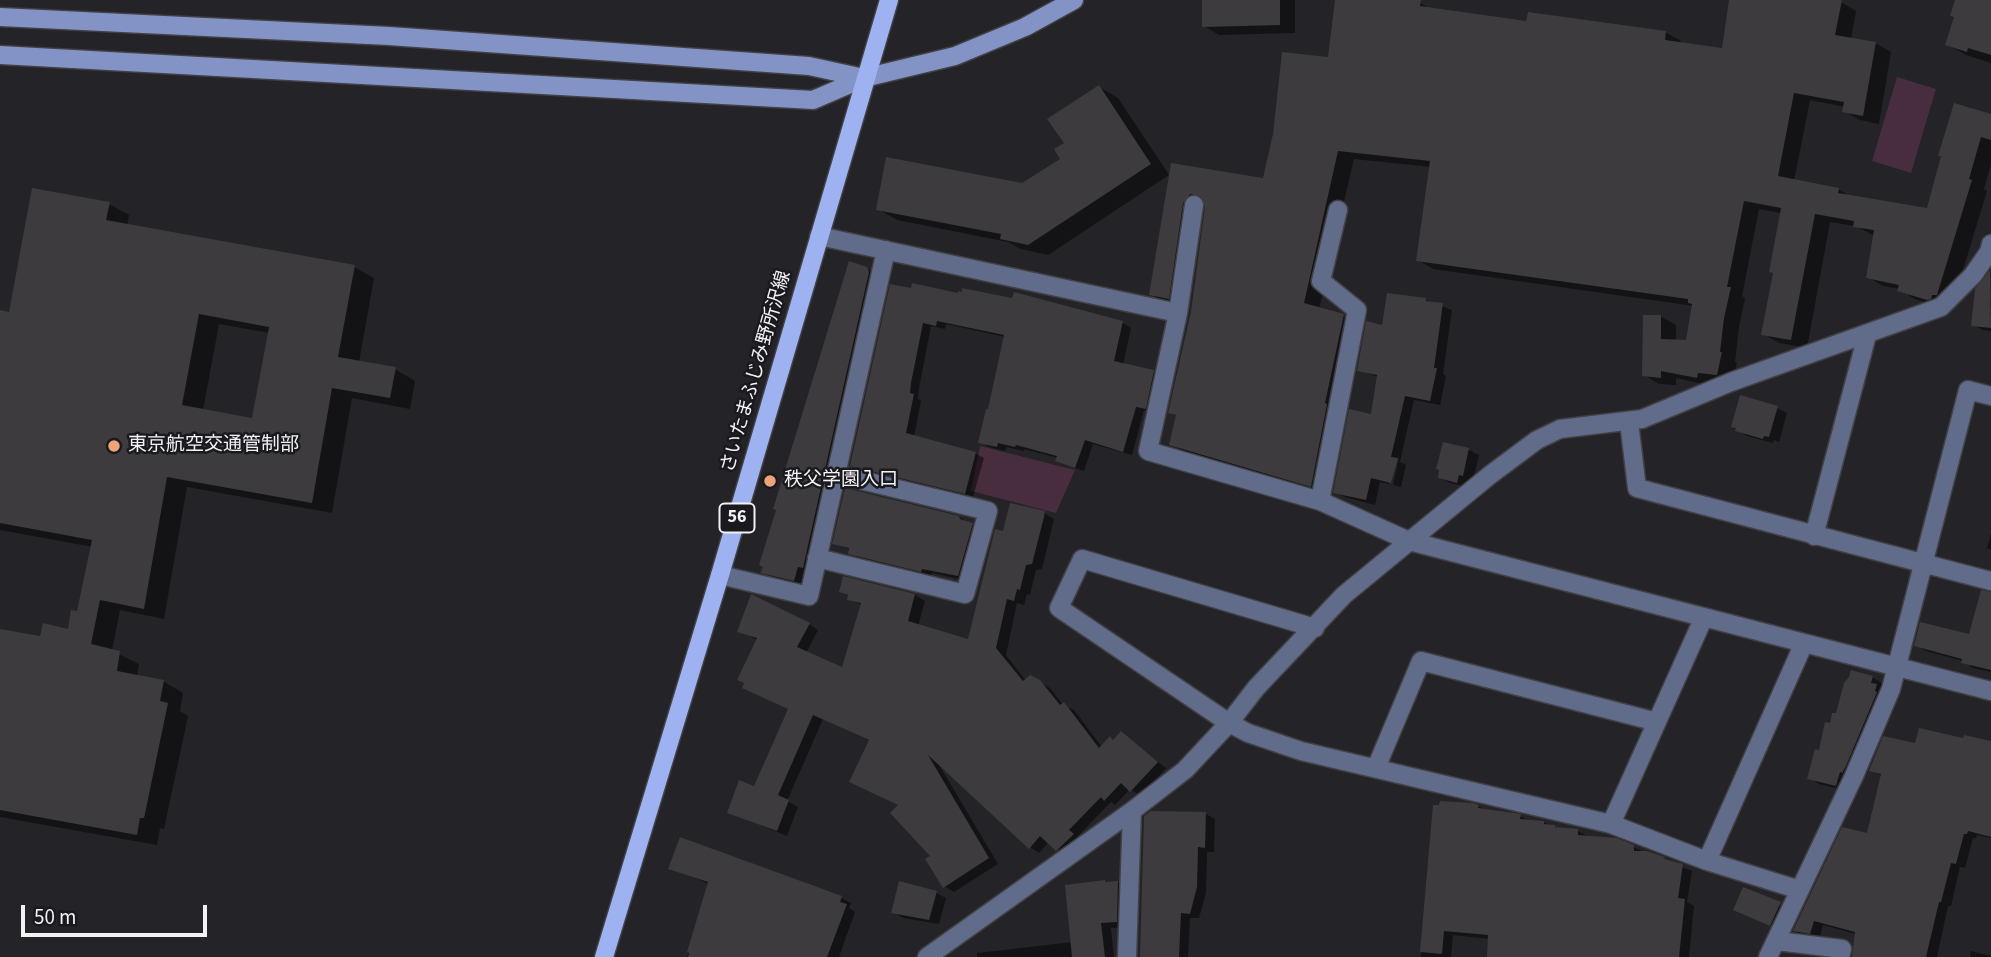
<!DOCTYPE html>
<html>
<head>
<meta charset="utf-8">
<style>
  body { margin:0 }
  #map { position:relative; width:1991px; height:957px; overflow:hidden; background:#242327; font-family:"Source Sans 3",sans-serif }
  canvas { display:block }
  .scale { position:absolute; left:21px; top:905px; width:186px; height:32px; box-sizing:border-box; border:4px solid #f2f1f4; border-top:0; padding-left:9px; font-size:21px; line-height:24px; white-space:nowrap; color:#f2f1f4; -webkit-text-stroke:5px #1a1a1e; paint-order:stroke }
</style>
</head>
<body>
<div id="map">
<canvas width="1991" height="957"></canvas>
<div class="scale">50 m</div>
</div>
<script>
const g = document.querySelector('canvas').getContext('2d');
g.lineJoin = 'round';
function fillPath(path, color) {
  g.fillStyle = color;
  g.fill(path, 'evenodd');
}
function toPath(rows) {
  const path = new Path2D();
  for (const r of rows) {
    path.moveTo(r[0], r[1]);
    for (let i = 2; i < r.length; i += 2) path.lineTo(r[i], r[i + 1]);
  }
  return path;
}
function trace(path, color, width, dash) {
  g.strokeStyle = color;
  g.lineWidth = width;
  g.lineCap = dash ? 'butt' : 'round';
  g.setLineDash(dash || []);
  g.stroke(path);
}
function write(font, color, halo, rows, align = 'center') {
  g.font = font + ' "Source Sans 3","Noto Sans JP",sans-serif';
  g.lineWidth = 5;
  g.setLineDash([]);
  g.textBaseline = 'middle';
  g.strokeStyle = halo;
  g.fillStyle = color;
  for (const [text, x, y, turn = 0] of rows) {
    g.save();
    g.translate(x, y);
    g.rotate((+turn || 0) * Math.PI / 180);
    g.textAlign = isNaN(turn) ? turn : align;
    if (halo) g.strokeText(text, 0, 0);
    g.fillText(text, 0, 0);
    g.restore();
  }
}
fillPath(toPath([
  [1897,77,1936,89,1911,173,1872,161],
  [980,446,1075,470,1056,513,971,491]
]), '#482d3f');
fillPath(toPath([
  [1203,0,1295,0,1295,33,1219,35,1204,26],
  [1336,0,1398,0,1420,3,1433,10,1528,23,1665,32,1681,41,1680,44,1723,50,1731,0,1830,0,1841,2,1856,11,1851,39,1875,43,1891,52,1879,124,1860,120,1844,111,1845,107,1810,100,1794,181,1838,189,1851,197,1928,210,1991,116,1991,164,1984,189,1987,191,1953,303,1943,308,1914,299,1900,289,1883,286,1868,277,1875,236,1855,226,1830,222,1807,348,1779,343,1763,334,1774,273,1781,213,1759,209,1742,296,1745,298,1739,327,1735,362,1737,363,1733,383,1712,386,1676,378,1676,385,1659,384,1644,375,1660,316,1676,325,1676,341,1688,342,1694,306,1433,269,1418,260,1431,167,1354,159,1319,309,1344,316,1359,325,1327,494,1187,453,1171,444,1177,416,1170,412,1193,313,1206,203,1200,207,1184,307,1166,303,1151,294,1173,165,1265,180,1330,59],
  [1957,0,1991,0,1991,63,1966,55,1947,44,1955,17],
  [1099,87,1118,98,1169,175,1048,255,1021,249,1008,242,897,220,878,209,1022,185,1063,159,1066,144],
  [109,204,129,215,127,226,354,267,374,278,359,362,395,369,415,381,410,409,352,398,332,513,187,487,164,619,120,610,112,651,139,664,137,676,163,681,183,693,180,711,188,716,164,829,160,828,157,845,0,817,0,631,42,638,69,631,79,614,93,547,0,530,0,312,11,314],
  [219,324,270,333,254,420,203,410],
  [866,268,877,274,804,585,772,578,763,572],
  [892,286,959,295,1014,300,1015,294,1123,323,1131,328,1123,365,1153,372,1162,377,1154,412,1144,410,1132,455,1093,444,1084,471,1066,465,1057,460,1058,458,1024,449,1024,451,1006,447,1005,451,989,447,980,442,990,411,1005,337,946,324,945,329,931,326,919,388,918,399,921,400,914,437,975,453,984,458,973,497,860,470,852,465],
  [1976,299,1991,301,1991,331,1983,330,1973,325],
  [1426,300,1452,310,1443,374,1446,376,1440,405,1414,400,1400,462,1406,465,1401,487,1393,485,1399,458,1396,458,1389,484,1380,482,1375,505,1345,497,1335,492,1372,416,1378,377,1359,370,1384,327],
  [1777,408,1787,413,1779,442,1774,440,1773,443,1747,436,1737,430],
  [1444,444,1469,450,1479,455,1473,480,1469,480,1467,487,1450,483,1440,478],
  [1044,513,1054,519,1042,569,1036,570,1030,595,1027,594,1024,605,1017,603,1006,655,1026,681,1030,677,1050,688,1063,705,1074,710,1102,747,1114,741,1121,733,1166,768,1141,796,1130,789,1115,805,1111,802,1078,836,1082,840,1067,855,1049,842,1039,853,1030,847,938,763,998,864,954,892,944,886,933,856,901,806,870,741,823,719,787,801,798,807,787,836,729,812,755,788,790,709,758,640,739,631,809,624,818,630,806,653,843,669,862,605,849,599,850,597,841,592,844,578,915,595,925,601,918,626,969,642,1005,533],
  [959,517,982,530,968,581,932,573,931,576,860,559,850,553,851,550,834,543],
  [1991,534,1991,550,1987,548],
  [1991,597,1991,672,1973,668,1963,661,1926,651,1916,645,1970,636],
  [1872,677,1882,683,1881,689,1886,692,1847,791,1819,784,1809,778,1831,725],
  [1991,744,1991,838,1977,835,1976,838,1973,838,1965,868,1960,867,1951,906,1948,906,1937,957,1853,957,1856,934,1823,925,1820,938,1804,936,1795,931,1868,835,1882,776,1871,770,1917,745],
  [1478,806,1487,811,1520,816,1529,821,1543,822,1560,829,1578,831,1587,836,1633,847,1692,871,1687,902,1694,906,1689,957,1488,957,1490,939,1453,935,1451,957,1421,957,1435,807],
  [1206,814,1215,819,1214,852,1207,852,1206,893,1199,918,1190,918,1188,957,1141,957],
  [671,868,841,898,851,903,849,908,855,912,839,957,687,957,709,884],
  [1118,883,1128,889,1126,927,1111,928,1114,957,977,957,977,953,1073,942,1108,884],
  [1744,889,1790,910,1781,930,1745,915],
  [936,893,946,898,939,924,903,918,893,912],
  [1971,951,1991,956,1991,957,1970,957]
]), '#0007');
fillPath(toPath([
  [1202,0,1280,0,1280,25,1202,27],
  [1335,0,1421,0,1420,6,1526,21,1528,12,1666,31,1665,40,1722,48,1729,0,1842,0,1835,35,1876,42,1863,116,1842,112,1844,102,1794,93,1778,176,1839,188,1838,193,1927,208,1941,156,1938,156,1954,103,1991,114,1991,140,1981,137,1969,179,1972,180,1937,295,1932,295,1931,299,1927,300,1897,291,1899,285,1866,278,1874,230,1853,227,1854,221,1815,214,1791,340,1761,335,1773,273,1769,272,1781,208,1744,201,1727,287,1731,287,1724,318,1720,352,1722,352,1717,375,1698,373,1697,378,1661,371,1661,378,1642,376,1643,315,1661,315,1661,339,1686,340,1692,304,1688,303,1688,299,1416,261,1430,161,1338,151,1304,303,1344,314,1325,403,1327,404,1311,487,1169,445,1176,415,1168,413,1191,312,1205,207,1200,196,1190,194,1183,203,1169,299,1149,295,1171,163,1263,178,1273,134,1282,52,1328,57],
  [1955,0,1991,0,1991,55,1968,48,1967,52,1945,45,1954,17,1950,16],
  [1099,85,1151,164,1028,245,1000,239,1001,234,876,210,886,157,1022,183,1060,159,1054,149,1064,143,1047,119],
  [32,188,110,202,106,220,355,265,338,357,396,367,390,398,332,388,312,503,167,477,144,609,100,600,91,644,120,651,117,671,164,680,160,701,168,703,144,818,140,818,137,835,0,810,0,629,40,636,43,623,68,629,71,610,77,611,92,540,0,523,0,310,9,312],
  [199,314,269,327,252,418,182,405],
  [849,261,867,267,869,272,803,568,798,567,794,581,760,573,763,567,759,565,776,510,773,509],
  [1990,270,1991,328,1971,326,1975,289],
  [912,283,958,293,958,291,962,292,962,288,1012,298,1014,292,1123,321,1114,361,1154,370,1146,409,1136,407,1123,452,1085,440,1075,468,1055,461,1057,456,1016,445,1015,447,998,443,997,447,978,443,986,409,988,409,1004,335,937,321,936,326,923,323,911,383,910,393,914,394,906,433,976,452,965,494,850,466,890,284,911,288],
  [1387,293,1426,298,1426,301,1443,303,1434,368,1437,368,1430,401,1405,396,1391,457,1398,458,1391,483,1371,478,1366,500,1333,493,1349,409,1371,414,1377,375,1357,371,1366,321,1382,325],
  [1740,395,1778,406,1769,437,1764,436,1763,439,1735,431,1736,428,1731,427],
  [1443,442,1469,448,1463,476,1459,475,1457,483,1438,478,1439,470,1436,469],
  [845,488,959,516,960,519,973,523,958,576,922,569,921,572,848,554,849,548,832,544],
  [1010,503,1045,511,1044,517,1032,564,1026,565,1020,590,1017,589,1014,601,1007,599,996,648,1023,681,1030,675,1040,680,1060,705,1064,702,1099,748,1110,736,1113,740,1121,731,1158,762,1130,792,1121,783,1104,801,1101,797,1069,830,1074,834,1056,851,1040,836,1029,849,928,755,989,858,943,888,925,859,930,856,890,813,898,805,849,782,869,740,813,715,778,795,789,800,777,831,727,813,739,780,754,786,788,709,742,688,744,683,737,680,757,638,737,632,751,594,810,623,797,647,842,667,861,603,847,600,848,595,839,592,843,576,915,594,908,621,968,639,995,529,1003,531],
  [1981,590,1991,592,1991,670,1961,663,1962,659,1914,646,1920,622,1969,634],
  [1851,670,1873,676,1871,683,1877,684,1875,691,1877,692,1846,766,1842,773,1840,772,1836,786,1807,779,1815,749,1819,750,1825,722,1830,723,1832,713,1836,713,1844,683,1849,677],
  [1919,728,1963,738,1964,735,1991,741,1991,837,1968,831,1967,834,1964,834,1956,864,1951,863,1941,902,1939,902,1926,957,1852,957,1855,932,1814,921,1810,934,1793,931,1842,827,1867,833,1881,774,1869,771,1883,736,1915,743],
  [1440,801,1473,803,1479,805,1478,808,1521,814,1520,819,1544,821,1544,824,1555,825,1555,827,1578,829,1578,835,1617,838,1634,845,1634,851,1647,851,1665,857,1664,859,1683,864,1678,898,1685,899,1679,957,1487,957,1488,935,1444,931,1442,954,1420,952,1433,805,1439,805],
  [1151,811,1206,812,1205,848,1198,847,1197,887,1190,914,1181,913,1179,957,1140,957,1144,816],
  [680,837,842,896,840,902,847,904,827,957,688,957,689,953,687,952,708,882,668,869],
  [1105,880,1105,882,1118,881,1117,922,1101,923,1105,957,1072,957,1065,885],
  [899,881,937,891,929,920,891,913],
  [1743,887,1781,902,1770,926,1733,910]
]), '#3e3b3f');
const street = toPath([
  [1194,205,1178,313,1148,451,1320,501,1409,541,1804,643,1707,861],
  [819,236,1178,313],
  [1629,422,1637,488,1991,581],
  [1320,501,1357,310,1321,281,1338,210],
  [1814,536,1867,335],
  [817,558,965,594,988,511,836,474],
  [720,575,809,596,886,250],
  [1315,628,1082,559,1059,608,1229,723,1248,733,1301,751,1611,824,1707,861,1800,890],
  [1804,643,1991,691],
  [1376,768,1421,661,1657,722],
  [1611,824,1704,617],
  [1777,941,1842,949,1840,957],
  [927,957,1132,811,1185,770,1229,723,1256,688,1344,595,1490,475,1537,440,1560,429,1642,419,1731,382,1941,307,1973,275,1989,252,1991,244],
  [1127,957,1132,811],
  [1768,957,1854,776,1891,689,1968,390,1991,396]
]);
const secondary = toPath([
  [0,17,389,36,809,66,864,78],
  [0,55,813,100,864,78,955,56,1025,27,1074,0]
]);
const primary = toPath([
  [604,957,720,575,889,0]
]);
trace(street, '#414044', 21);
trace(secondary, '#414044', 21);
trace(primary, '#414044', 21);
trace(street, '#616b8a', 18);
trace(secondary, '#8393c5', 18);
trace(primary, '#9eb2f2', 18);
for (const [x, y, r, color] of [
  [114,446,7,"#f0a279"],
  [770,481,7,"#f0a279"]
]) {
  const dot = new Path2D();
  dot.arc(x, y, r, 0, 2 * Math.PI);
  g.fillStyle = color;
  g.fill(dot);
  trace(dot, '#1a1a1e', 2.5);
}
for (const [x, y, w] of [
  [737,518,35]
]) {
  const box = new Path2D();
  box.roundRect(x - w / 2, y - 14.5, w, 29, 5);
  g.fillStyle = '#1a1a1e';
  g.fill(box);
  trace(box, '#f2f1f4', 2);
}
write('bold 18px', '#f2f1f4', null, [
  ["56",737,518]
]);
write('19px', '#f2f1f4', '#1a1a1e', [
  ["さいたまふじみ野所沢線",757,372,-74]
]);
write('19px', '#f2f1f4', '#1a1a1e', [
  ["東京航空交通管制部",128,446],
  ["秩父学園入口",784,481]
], 'left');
</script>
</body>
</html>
